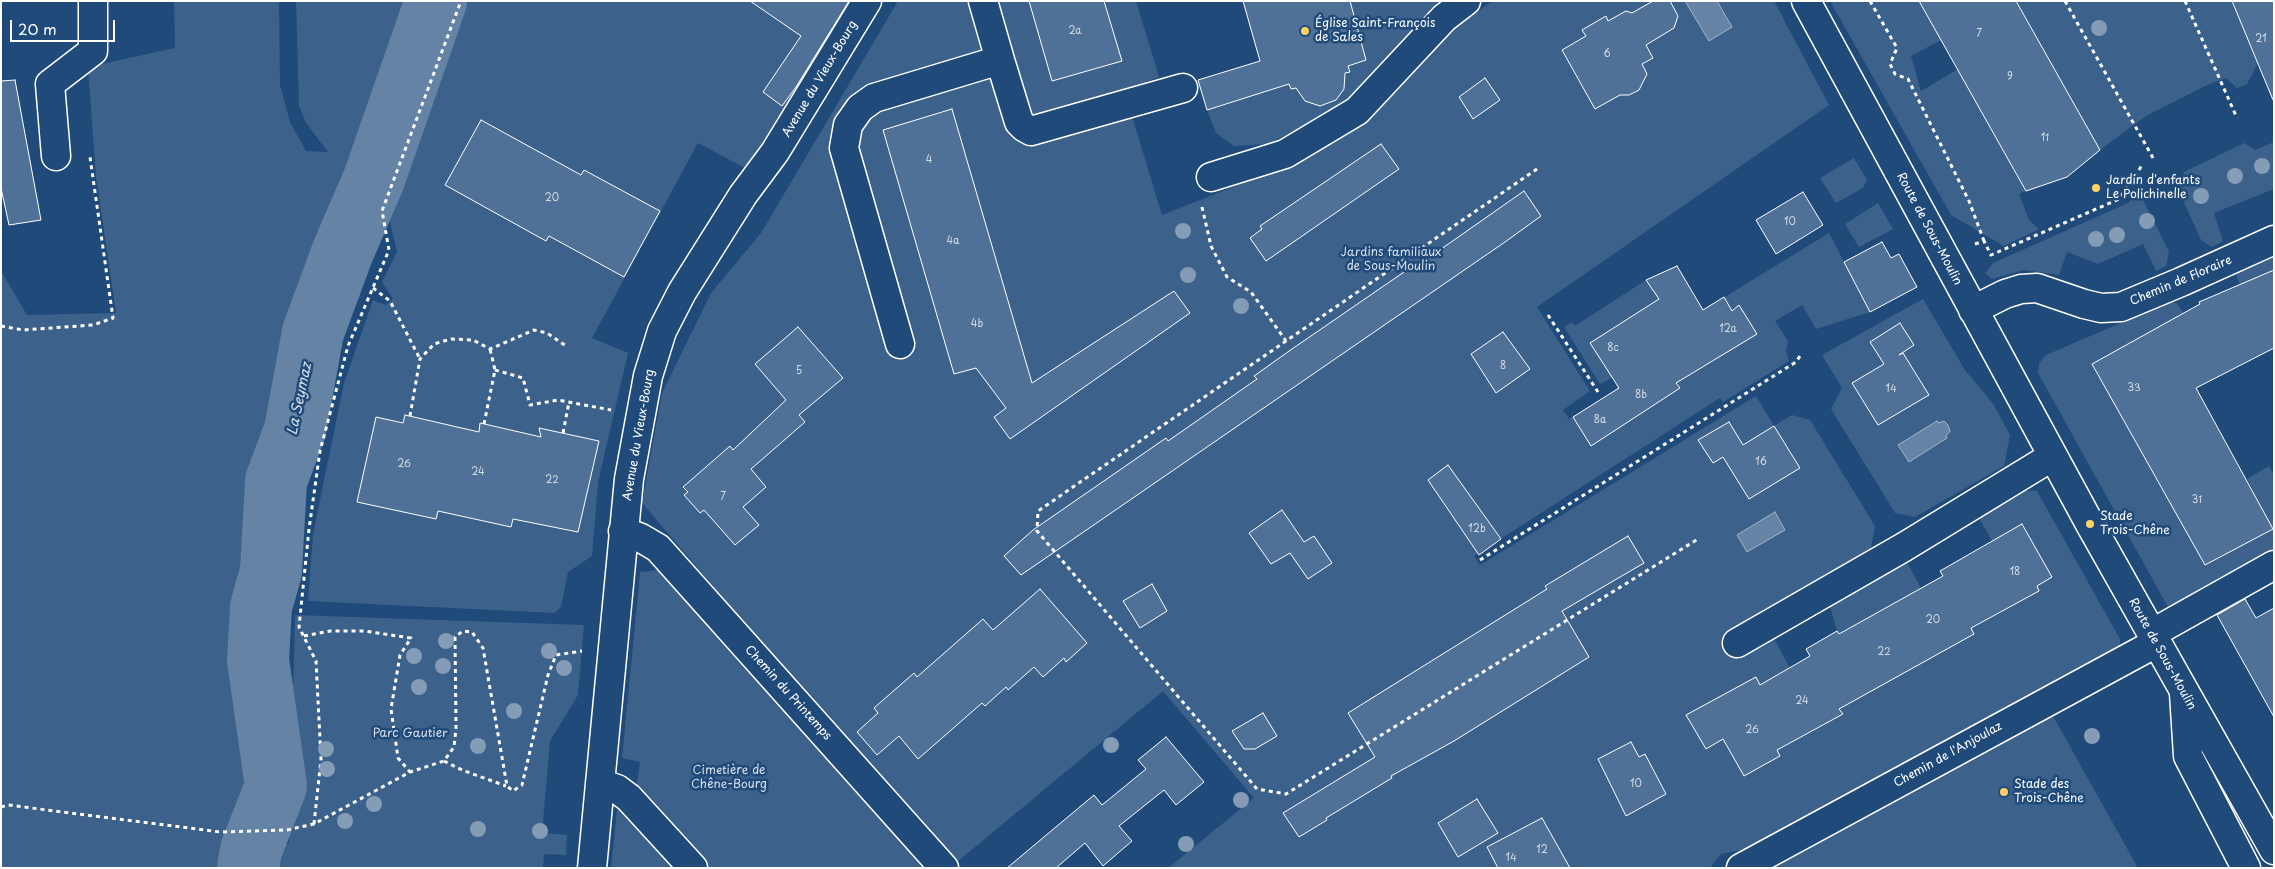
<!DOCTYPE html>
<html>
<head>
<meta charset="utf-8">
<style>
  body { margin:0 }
  #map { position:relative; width:2275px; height:869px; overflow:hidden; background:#1f4a7a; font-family:"Playpen Sans",sans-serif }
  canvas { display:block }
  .frame { position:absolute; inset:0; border:2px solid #fff; pointer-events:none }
  .scale { position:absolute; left:10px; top:20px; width:105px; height:22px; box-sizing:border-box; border:2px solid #fff; border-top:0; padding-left:6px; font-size:15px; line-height:18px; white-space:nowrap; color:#fff; -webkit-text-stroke:4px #1f4a7a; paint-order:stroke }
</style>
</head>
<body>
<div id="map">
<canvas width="2275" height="869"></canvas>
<div class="frame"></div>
<div class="scale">20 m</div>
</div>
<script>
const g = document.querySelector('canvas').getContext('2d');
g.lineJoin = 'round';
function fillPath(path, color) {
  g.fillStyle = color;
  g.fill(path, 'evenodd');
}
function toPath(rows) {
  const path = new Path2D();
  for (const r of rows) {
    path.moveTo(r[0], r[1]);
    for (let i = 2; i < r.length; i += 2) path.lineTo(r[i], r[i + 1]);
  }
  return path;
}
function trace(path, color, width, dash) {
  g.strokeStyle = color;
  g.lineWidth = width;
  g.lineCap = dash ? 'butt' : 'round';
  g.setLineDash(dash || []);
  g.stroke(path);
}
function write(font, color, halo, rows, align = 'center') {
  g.font = font + ' "Playpen Sans",sans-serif';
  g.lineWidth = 5;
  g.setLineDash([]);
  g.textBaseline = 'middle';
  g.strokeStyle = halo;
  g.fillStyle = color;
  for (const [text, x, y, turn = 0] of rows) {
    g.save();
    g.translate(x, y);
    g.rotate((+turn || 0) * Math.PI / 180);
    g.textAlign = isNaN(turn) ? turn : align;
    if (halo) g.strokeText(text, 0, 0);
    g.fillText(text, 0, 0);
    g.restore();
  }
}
fillPath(toPath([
  [174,1,279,1,280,85,290,122,306,151,328,152,306,123,299,106,296,1,416,1,301,299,285,410,264,494,249,612,249,679,254,762,223,843,289,844,295,615,584,625,578,695,550,741,542,833,567,835,566,855,544,854,543,868,1,868,1,271,27,315,116,313,96,177,88,67,175,48],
  [466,1,771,1,765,11,824,52,804,77,747,169,698,143,592,338,628,353,598,482,592,556,568,572,561,607,554,613,308,601,313,534,344,383,373,300,386,305,393,299,382,282,397,252,387,209],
  [406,415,479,432,481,423,556,440,557,432,599,441,578,532,513,519,511,527,438,511,436,519,357,502,376,417,403,423],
  [898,1,1136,1,1159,77,1124,90,1162,215,1294,163,1358,127,1410,71,1459,25,1492,1,1774,1,1829,105,1537,307,1590,391,1563,410,1569,419,1616,391,1617,384,1612,378,1600,384,1564,327,1572,322,1575,326,1646,280,1679,325,1829,233,1870,312,1816,329,1802,305,1775,321,1788,341,1786,351,1789,361,1723,402,1720,398,1474,556,1480,565,1756,396,1774,426,1792,415,1810,420,1875,526,1871,548,1766,612,1773,637,1790,668,1848,647,1837,631,1829,603,1904,557,1921,588,2000,555,1979,518,1982,510,2015,490,2037,491,2120,639,2120,647,1748,849,1721,854,1710,868,1168,868,1254,798,1163,691,956,863,823,714,642,503,662,393,711,293,761,233],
  [1350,1,1447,1,1408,35,1339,108,1268,144,1234,146,1216,133,1207,110,1289,84,1296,88,1305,101,1320,106,1336,100,1344,89,1345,73,1350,71,1348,66,1366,60],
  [1830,1,1919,1,1941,40,1911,56,1921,91,1958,69,2026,191,2019,194,2029,220,2039,229,2004,246,1951,215],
  [2016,1,2232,1,2258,63,2247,84,2237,88,2226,78,2207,85,2146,116,2100,150],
  [2274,142,2274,189,2214,213,2223,241,2212,247,2201,240,2177,187,2184,172,2244,143,2255,150],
  [1854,158,1867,180,1863,188,1836,203,1820,178],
  [2139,191,2169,252,2166,266,2156,271,2143,244,2098,264,2067,252,2059,275,2024,270,1992,279,1985,273,1993,263,2128,203],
  [1878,203,1893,229,1859,247,1845,224],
  [2274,255,2274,270,2265,274,2261,336,2236,275,2240,269],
  [1923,299,1965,370,1994,405,2010,435,2004,466,1915,517,1895,513,1831,409,1842,388,1822,355],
  [2172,301,2178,304,2211,360,2176,356,2159,327,2092,364,2205,565,2272,529,2247,479,2269,466,2274,476,2274,551,2169,609,2038,373,2039,363,2046,355],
  [661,570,931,868,611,868,617,809,636,790,640,762,622,758,640,572],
  [2053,716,2138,868,1773,868]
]), '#3c618b');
const water = toPath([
  [1685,1,1717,1,1732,27,1709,41,1685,1],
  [1937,421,1938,423,1944,421,1948,425,1950,431,1946,436,1947,438,1909,462,1898,445,1937,421],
  [1775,512,1785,530,1747,552,1737,535,1775,512]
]);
fillPath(water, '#6583a4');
trace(water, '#a3b5c8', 1);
trace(toPath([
  [248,868,251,850,276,786,258,660,261,607,271,571,276,481,295,430,313,332,343,251,374,179,436,1]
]), '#6583a4', 62);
const building = toPath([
  [750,1,849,1,796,87,782,106,763,92,801,36,750,1],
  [1029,1,1104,1,1122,61,1052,81,1029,1],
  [1243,1,1350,1,1366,60,1348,66,1350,72,1345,73,1344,89,1336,100,1320,106,1305,101,1296,88,1291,89,1289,84,1207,110,1198,80,1260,61,1243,1],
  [1653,1,1670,1,1678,16,1674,28,1646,45,1653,58,1642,64,1647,74,1639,90,1629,95,1620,95,1595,109,1562,50,1586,36,1582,30,1606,16,1608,21,1626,11,1632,13,1653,1],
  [1919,1,2016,1,2100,150,2067,177,2026,191,1919,1],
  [2232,1,2274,1,2274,100,2273,100,2232,1],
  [1485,78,1500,100,1473,119,1459,97,1485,78],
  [15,80,41,220,9,225,1,188,1,81,15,80],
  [952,109,1032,383,1174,291,1190,313,1010,439,994,417,1006,408,976,368,954,374,883,130,952,109],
  [481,120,581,175,584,170,660,211,624,277,549,236,546,241,445,185,481,120],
  [1381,144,1399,169,1266,261,1250,238,1262,229,1260,226,1381,144],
  [1524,191,1541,216,1505,242,1021,575,1004,556,1033,530,1166,438,1168,441,1257,379,1254,376,1292,349,1423,259,1424,261,1524,191],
  [1803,192,1823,225,1776,254,1756,220,1803,192],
  [1882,242,1891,258,1899,254,1917,287,1870,312,1844,262,1882,242],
  [1677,266,1703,310,1724,297,1732,311,1739,305,1757,334,1676,383,1680,388,1591,446,1573,417,1619,388,1590,343,1659,299,1646,280,1677,266],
  [2274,270,2274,348,2196,388,2273,529,2205,565,2092,364,2200,304,2199,302,2274,270],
  [1900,323,1914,345,1899,355,1903,353,1929,395,1878,425,1852,383,1884,364,1870,342,1900,323],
  [798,327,843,378,799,415,805,422,751,469,766,487,743,507,759,525,735,545,704,510,700,513,684,495,688,492,683,487,730,446,733,450,786,400,755,364,798,327],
  [1503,332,1530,369,1496,393,1471,354,1503,332],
  [405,415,479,432,480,423,541,437,539,428,599,441,578,532,513,519,511,527,438,511,436,519,357,502,376,417,403,423,405,415],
  [1729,422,1743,445,1774,426,1800,468,1749,499,1723,457,1713,463,1698,440,1729,422],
  [1448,465,1501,539,1479,555,1428,480,1448,465],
  [1282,510,1304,542,1314,536,1332,563,1308,579,1290,553,1271,564,1249,533,1282,510],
  [2022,524,2052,577,2037,586,2039,591,1971,628,1974,634,1839,709,1843,714,1777,750,1780,756,1744,776,1723,739,1706,749,1686,715,1756,677,1760,685,1810,656,1806,649,1837,631,1839,634,1943,576,1940,571,2022,524],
  [1628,536,1644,563,1562,611,1589,657,1454,741,1391,776,1392,778,1326,818,1327,820,1299,837,1283,813,1375,757,1348,713,1547,589,1545,586,1628,536],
  [1152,584,1167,611,1140,628,1123,601,1152,584],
  [1040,589,1087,643,1066,662,1064,658,1043,677,1034,667,1008,690,1006,687,985,706,982,703,918,759,899,736,877,755,857,732,878,713,874,708,914,673,917,677,983,619,993,630,1040,589],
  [2245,599,2256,618,2274,608,2274,717,2217,615,2245,599],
  [1263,713,1277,736,1255,749,1244,749,1232,731,1263,713],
  [1166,737,1204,782,1176,805,1164,790,1119,826,1132,841,1103,866,1085,843,1056,868,1007,868,1094,795,1102,805,1146,769,1138,760,1166,737],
  [1631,742,1639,757,1645,754,1666,794,1626,816,1598,759,1631,742],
  [1477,799,1498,833,1458,857,1438,823,1477,799],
  [1542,818,1570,868,1498,868,1487,847,1542,818]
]);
fillPath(building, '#507197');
trace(building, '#fff', 1);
const minor = toPath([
  [983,1,1000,60],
  [1806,1,2090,524,2274,850],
  [56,156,50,84,93,51,93,1],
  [1211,177,1285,154,1357,111,1444,18,1466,1],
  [1973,310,2005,294,2021,289,2037,288,2084,304,2101,308,2121,307,2181,282,2274,240],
  [900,344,844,148,848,125,860,108,874,98,1000,60,1019,122,1024,127,1031,131,1183,88],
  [623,531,641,538,658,548,944,868],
  [2151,634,2274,565],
  [1737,643,1904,547,2053,456],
  [600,783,617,789,629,798,693,868],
  [592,868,629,479,648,376,662,331,682,292,743,195,775,152,867,1],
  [1741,868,2156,643]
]);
const major = toPath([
  [2184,693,2188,756,2246,868]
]);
trace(minor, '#fff', 31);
trace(major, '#fff', 31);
trace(toPath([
  [1870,1,1897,48,1890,64,1895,74,1908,79,1969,201,1984,241],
  [2065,1,2153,158],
  [2185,1,2237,118],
  [1537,169,1038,511,1037,531,1257,789,1286,794,1698,539],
  [1202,207,1211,246,1227,277,1251,292,1286,341],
  [1975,244,1984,241,1991,255,2119,199,2143,164],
  [373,288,390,301,420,359],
  [1548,315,1598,392],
  [1,326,23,330,93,325,113,318,90,157],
  [495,370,523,378,530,405,558,400,611,410],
  [410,416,420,359,434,344,451,339,473,340,490,349,534,330,547,333,566,346],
  [484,424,495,370,490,349],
  [563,433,569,402],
  [1480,560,1796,362,1800,356],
  [304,636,330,631,364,631,411,638,400,655,391,709,398,758,410,772],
  [444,761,462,770,506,786],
  [1,807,8,805,220,832,287,830,314,824,410,772,444,761,454,747,456,728,455,637,463,631,472,632,483,648,507,786,513,791,522,785,548,675,556,655,582,651],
  [314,824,321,759,316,661,299,627,309,529,320,451,348,346,389,250,382,211,461,1]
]), '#fff', 3, [4, 4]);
trace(minor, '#1f4a7a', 28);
trace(major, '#1f4a7a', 28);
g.fillStyle = '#859cb6';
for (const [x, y] of [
  [2099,28],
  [2262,166],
  [2235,176],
  [2201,196],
  [2147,221],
  [1183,231],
  [2117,235],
  [2096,239],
  [1188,275],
  [1241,306],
  [446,641],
  [549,651],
  [414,656],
  [443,666],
  [564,668],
  [419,687],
  [514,711],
  [2092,736],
  [1111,745],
  [478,746],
  [326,749],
  [327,769],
  [1241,800],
  [374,804],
  [345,821],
  [478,829],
  [540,831],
  [1186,844]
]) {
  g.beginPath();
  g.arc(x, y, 8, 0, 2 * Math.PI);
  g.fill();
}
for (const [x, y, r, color] of [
  [1305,31,5,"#ffd166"],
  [2096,188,5,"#ffd166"],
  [2090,524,5,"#ffd166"],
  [2004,792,5,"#ffd166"]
]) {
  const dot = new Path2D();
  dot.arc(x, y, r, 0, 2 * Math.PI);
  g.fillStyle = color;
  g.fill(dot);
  trace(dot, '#1f4a7a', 2);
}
write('10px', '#d3dce5', null, [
  ["2a",1075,31],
  ["7",1979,34],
  ["21",2261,39],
  ["6",1607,54],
  ["9",2010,77],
  ["11",2045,138],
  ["4",929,160],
  ["20",552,198],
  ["10",1790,222],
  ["4a",953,241],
  ["4b",977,324],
  ["12a",1728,329],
  ["8c",1613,348],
  ["8",1503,366],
  ["5",799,371],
  ["33",2134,388],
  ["14",1891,389],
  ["8b",1641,395],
  ["8a",1600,420],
  ["16",1761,462],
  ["26",404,464],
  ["24",478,472],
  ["22",552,480],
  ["7",723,497],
  ["31",2197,500],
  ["12b",1477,529],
  ["18",2015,572],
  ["20",1933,620],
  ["22",1884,652],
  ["24",1802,701],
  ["26",1752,730],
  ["10",1636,784],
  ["12",1542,850],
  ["14",1511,858]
]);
write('12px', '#fff', '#1f4a7a', [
  ["Église Saint-François",1315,24],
  ["de Sales",1315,38],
  ["Jardin d'enfants",2106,181],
  ["Le Polichinelle",2106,195],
  ["Stade",2100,517],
  ["Trois-Chêne",2100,531],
  ["Stade des",2014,785],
  ["Trois-Chêne",2014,799]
], 'left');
write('12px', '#fff', '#1f4a7a', [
  ["Avenue du Vieux-Bourg",820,79,-59],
  ["Route de Sous-Moulin",1929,229,62],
  ["Chemin de Floraire",2181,281,-23],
  ["Avenue du Vieux-Bourg",639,435,-80],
  ["Route de Sous-Moulin",2162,654,61],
  ["Chemin du Printemps",788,693,48],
  ["Chemin de l'Anjoulaz",1948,755,-29]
]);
write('12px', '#d8dfe8', '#1f4a7a', [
  ["Jardins familiaux",1391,253],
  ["de Sous-Moulin",1391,267],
  ["Parc Gautier",410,734],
  ["Cimetière de",729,771],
  ["Chêne-Bourg",729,785]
]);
write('italic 14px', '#d8e0e8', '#1f4a7a', [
  ["La Seymaz",300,399,-78]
]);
</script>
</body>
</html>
